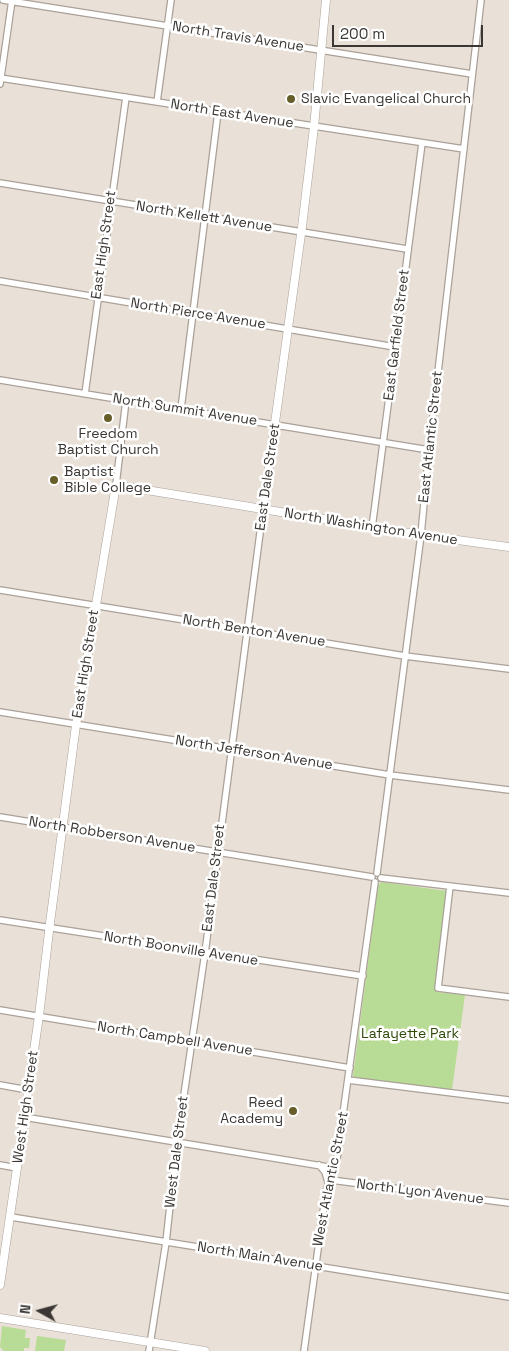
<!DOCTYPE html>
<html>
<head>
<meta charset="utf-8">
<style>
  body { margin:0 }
  #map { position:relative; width:509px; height:1351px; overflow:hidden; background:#e9e0d7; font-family:"Space Grotesk",sans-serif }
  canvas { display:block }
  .north { position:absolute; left:15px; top:1286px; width:50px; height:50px; -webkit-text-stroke:4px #fff; paint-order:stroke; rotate:277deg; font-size:14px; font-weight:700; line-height:20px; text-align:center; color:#3a3633 }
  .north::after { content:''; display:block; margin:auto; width:18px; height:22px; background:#3a3633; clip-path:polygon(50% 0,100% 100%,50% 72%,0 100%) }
  .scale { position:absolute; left:332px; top:25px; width:151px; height:22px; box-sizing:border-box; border:2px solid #3a3633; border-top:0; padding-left:6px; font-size:15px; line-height:18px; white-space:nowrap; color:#3a3633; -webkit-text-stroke:4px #fff; paint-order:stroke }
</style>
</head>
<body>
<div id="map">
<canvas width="509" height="1351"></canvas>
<div class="north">N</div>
<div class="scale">200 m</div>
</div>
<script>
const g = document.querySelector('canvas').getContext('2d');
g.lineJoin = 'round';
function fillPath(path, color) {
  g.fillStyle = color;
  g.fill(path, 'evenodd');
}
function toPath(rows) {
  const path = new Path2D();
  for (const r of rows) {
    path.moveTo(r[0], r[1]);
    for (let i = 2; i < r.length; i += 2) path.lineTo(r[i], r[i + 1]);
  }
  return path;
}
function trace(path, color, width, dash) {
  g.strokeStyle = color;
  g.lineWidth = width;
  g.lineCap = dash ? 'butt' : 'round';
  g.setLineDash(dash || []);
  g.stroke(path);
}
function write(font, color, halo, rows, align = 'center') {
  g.font = font + ' "Space Grotesk",sans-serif';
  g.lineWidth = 5;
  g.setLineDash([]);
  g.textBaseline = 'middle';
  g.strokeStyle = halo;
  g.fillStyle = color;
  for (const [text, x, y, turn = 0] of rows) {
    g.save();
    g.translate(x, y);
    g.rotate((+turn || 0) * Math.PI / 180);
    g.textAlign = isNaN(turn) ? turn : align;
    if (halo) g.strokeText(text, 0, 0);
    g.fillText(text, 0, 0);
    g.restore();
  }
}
fillPath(toPath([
  [381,882,447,891,435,988,437,992,465,995,452,1090,354,1078,353,1076,378,886],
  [2,1326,26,1330,25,1338,30,1338,29,1348,24,1348,24,1351,4,1351,0,1347],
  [37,1336,66,1340,64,1351,35,1351]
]), '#b8dc95');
const street = toPath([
  [3,0,472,74],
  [0,78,464,149],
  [0,84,12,0],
  [157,102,171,0],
  [0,183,407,249],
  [0,281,395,347],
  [0,380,429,450],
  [85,394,126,97],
  [181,409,218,112],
  [116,485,126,400],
  [372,528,422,143],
  [0,590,405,656,509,669],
  [0,712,390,775,509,790],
  [0,817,372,877],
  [377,873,421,535,429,450,481,0],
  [381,878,509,893],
  [450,886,438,988,509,997],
  [0,920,363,976],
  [0,1010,350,1068],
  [348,1080,509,1100],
  [0,1085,28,1090],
  [24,1117,334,1168],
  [0,1165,17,1168],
  [319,1165,325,1172,328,1182],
  [331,1180,509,1203],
  [11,1217,509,1297],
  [149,1351,166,1242,177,1142,205,953,263,510],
  [304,1351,326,1191,337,1158,375,882]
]);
const secondary = toPath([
  [263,510,302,227,314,127,326,0],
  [0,1285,39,1016,50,923,76,725,116,485,421,535,509,547],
  [0,1318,205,1351]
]);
trace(street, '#aaa198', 8);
trace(secondary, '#aaa198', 9);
trace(street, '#fff', 5.5);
trace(secondary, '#fff', 8);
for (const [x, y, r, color] of [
  [291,99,5,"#675d29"],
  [108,418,5,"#675d29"],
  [54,480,5,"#675d29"],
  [293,1111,5,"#675d29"]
]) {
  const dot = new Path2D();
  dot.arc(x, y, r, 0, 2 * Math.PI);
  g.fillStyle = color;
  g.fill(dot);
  trace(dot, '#fff', 2);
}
write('14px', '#3a3633', '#fff', [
  ["North Travis Avenue",238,37,9],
  ["North East Avenue",232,114,9],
  ["North Kellett Avenue",204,217,9],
  ["East High Street",104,245,-82],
  ["North Pierce Avenue",198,314,9],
  ["East Garfield Street",397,335,-83],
  ["North Summit Avenue",185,410,9],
  ["East Atlantic Street",431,437,-84],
  ["East Dale Street",268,477,-82],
  ["North Washington Avenue",371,527,9],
  ["North Benton Avenue",254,631,9],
  ["East High Street",86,664,-81],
  ["North Jefferson Avenue",254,753,9],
  ["North Robberson Avenue",112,835,9],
  ["East Dale Street",214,878,-83],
  ["North Boonville Avenue",181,949,9],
  ["North Campbell Avenue",175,1039,9],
  ["West High Street",26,1107,-82],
  ["West Dale Street",177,1152,-83],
  ["West Atlantic Street",331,1179,-79],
  ["North Lyon Avenue",420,1192,7],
  ["North Main Avenue",260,1257,9]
]);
write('14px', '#3a3633', '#fff', [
  ["Slavic Evangelical Church",301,99],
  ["Freedom",108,434,"center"],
  ["Baptist Church",108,450,"center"],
  ["Baptist",64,472],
  ["Bible College",64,488],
  ["Reed",283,1103,"right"],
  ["Academy",283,1119,"right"]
], 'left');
write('14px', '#2e4809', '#fff', [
  ["Lafayette Park",410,1034]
]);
</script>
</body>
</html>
